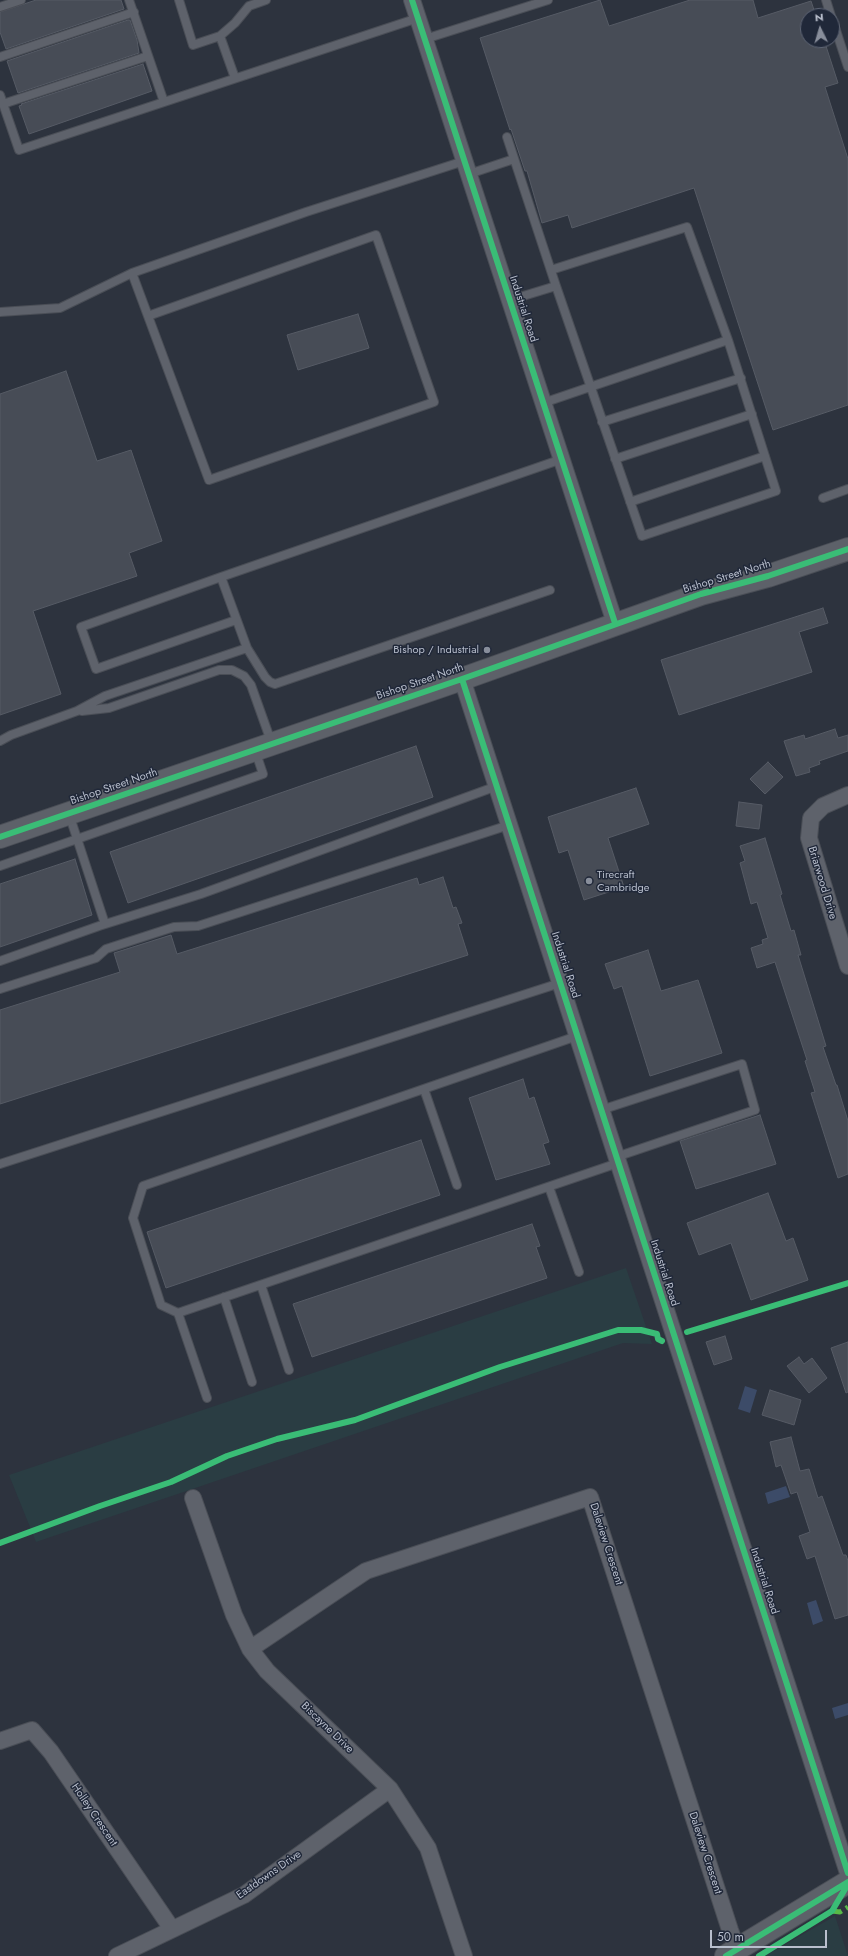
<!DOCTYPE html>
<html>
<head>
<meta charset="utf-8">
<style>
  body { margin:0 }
  #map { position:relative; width:848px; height:1956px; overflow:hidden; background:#2d333e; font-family:Jost,sans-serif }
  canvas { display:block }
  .north { position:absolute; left:800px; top:8px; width:40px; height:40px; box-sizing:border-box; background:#202839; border:1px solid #5d6474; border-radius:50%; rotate:355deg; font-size:11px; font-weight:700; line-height:16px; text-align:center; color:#b9bfcd }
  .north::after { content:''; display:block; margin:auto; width:14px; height:18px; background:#888e9b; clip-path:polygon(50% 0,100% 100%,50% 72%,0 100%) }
  .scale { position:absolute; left:710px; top:1930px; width:117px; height:18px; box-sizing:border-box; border:2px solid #b9bfcd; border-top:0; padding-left:5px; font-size:12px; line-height:14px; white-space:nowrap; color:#b9bfcd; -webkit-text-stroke:3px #202839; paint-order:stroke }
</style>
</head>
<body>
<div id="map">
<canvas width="848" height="1956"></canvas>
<div class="north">N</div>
<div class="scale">50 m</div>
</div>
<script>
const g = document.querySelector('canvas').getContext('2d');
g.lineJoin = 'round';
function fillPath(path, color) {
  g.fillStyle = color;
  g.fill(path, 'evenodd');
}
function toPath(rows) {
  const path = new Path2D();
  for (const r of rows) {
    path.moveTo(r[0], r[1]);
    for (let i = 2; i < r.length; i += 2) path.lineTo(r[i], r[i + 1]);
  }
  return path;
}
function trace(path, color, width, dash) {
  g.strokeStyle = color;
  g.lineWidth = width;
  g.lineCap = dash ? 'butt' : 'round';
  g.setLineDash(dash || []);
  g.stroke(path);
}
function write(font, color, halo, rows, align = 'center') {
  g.font = font + ' Jost,sans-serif';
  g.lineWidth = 3;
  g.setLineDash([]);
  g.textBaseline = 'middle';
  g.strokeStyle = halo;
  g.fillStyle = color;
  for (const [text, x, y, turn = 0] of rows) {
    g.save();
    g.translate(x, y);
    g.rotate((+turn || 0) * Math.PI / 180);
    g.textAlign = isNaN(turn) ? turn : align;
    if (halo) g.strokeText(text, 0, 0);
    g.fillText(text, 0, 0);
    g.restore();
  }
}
fillPath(toPath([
  [626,1268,652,1344,623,1343,36,1542,9,1475],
  [835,1916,848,1956,765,1956]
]), '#2a3d43');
fillPath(toPath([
  [745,1386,757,1390,750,1413,738,1409],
  [786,1486,790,1497,768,1504,765,1493],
  [816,1600,823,1621,813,1625,807,1603],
  [848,1703,848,1715,835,1719,832,1708]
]), '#3c4b68');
const building = toPath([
  [36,0,121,0,124,9,6,49,0,32,0,12,36,0],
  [600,0,609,26,690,0,753,0,758,18,811,1,816,16,808,16,808,40,824,40,838,83,825,87,848,159,848,405,773,430,694,188,572,228,568,215,542,223,527,171,525,171,511,129,510,130,480,38,600,0],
  [128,20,130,20,137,40,139,53,18,93,7,61,128,20],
  [143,64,152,91,29,134,19,106,22,105,21,104,143,64],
  [358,314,369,348,298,370,287,335,358,314],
  [66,371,97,461,131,450,162,541,129,553,137,576,33,611,61,694,0,715,0,394,66,371],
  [823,608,828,623,799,632,812,672,679,715,661,660,823,608],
  [835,729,838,738,848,735,848,751,819,761,820,764,809,768,810,772,796,776,784,741,804,735,805,739,835,729],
  [416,746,433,797,128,903,110,852,416,746],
  [768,762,783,777,765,794,750,779,768,762],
  [636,788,649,824,608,838,624,887,584,900,568,850,559,853,548,817,636,788],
  [739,802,762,805,759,829,736,826,739,802],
  [765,838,782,894,780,895,791,931,794,930,801,955,798,955,826,1046,823,1047,836,1085,837,1085,848,1121,848,1174,838,1178,811,1093,815,1092,805,1061,807,1060,775,962,757,968,751,948,763,944,762,940,768,938,757,902,751,904,740,863,745,861,740,846,765,838],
  [75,859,92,915,0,947,0,884,75,859],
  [443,877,453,908,456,907,462,923,458,924,468,955,0,1104,0,1010,120,972,114,953,171,935,177,954,417,878,419,885,443,877],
  [648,950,661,991,698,980,722,1053,650,1076,622,986,614,989,605,964,648,950],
  [523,1079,529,1099,534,1097,549,1142,543,1144,550,1164,496,1180,469,1098,523,1079],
  [760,1115,776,1164,696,1189,680,1141,760,1115],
  [421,1140,440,1195,166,1288,147,1232,421,1140],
  [768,1193,786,1241,793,1238,808,1280,751,1300,731,1243,699,1255,687,1223,768,1193],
  [532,1224,540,1246,536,1247,547,1278,312,1357,293,1304,532,1224],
  [725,1336,732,1359,714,1365,706,1342,725,1336],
  [848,1342,848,1392,846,1393,831,1348,848,1342],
  [799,1357,804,1364,812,1358,827,1378,809,1393,787,1366,799,1357],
  [770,1390,801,1400,794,1425,762,1415,770,1390],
  [791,1437,800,1471,809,1469,818,1498,822,1496,843,1555,846,1555,848,1561,848,1615,835,1619,815,1556,807,1559,799,1536,810,1532,797,1492,791,1494,781,1465,776,1467,770,1442,791,1437]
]);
fillPath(building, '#474c56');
trace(building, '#565b65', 1);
const lane = toPath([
  [129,0,164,102],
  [179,0,193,45,220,36],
  [826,0,831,16],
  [0,7,21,0],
  [832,18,848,67],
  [425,39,548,0],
  [0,57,134,12],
  [235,78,220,36,235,23,249,6,266,0],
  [0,95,19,150,418,18],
  [3,104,148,56],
  [507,137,556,286,510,300],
  [469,174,514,159],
  [551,270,687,227,728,340,776,491,642,536,556,286],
  [132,273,209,480,434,402,376,235,148,316],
  [0,312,60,308,132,273,306,212,464,161],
  [543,403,728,340],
  [602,422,741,378],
  [615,459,752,414],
  [823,498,848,489],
  [630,502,765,456],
  [221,577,562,459],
  [236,620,96,669,81,627,221,577,247,648,265,677,270,682,275,684,550,590],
  [82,711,109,708,219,670,232,670,244,676,251,685,272,744],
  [0,741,11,735,77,711,105,696,247,648],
  [69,814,105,924],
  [0,866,263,774,255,750],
  [0,961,99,926,201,894,497,786],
  [0,989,96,958,106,949,174,927,198,926,509,825],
  [424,1089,457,1185],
  [601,1110,742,1064,755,1110,616,1157],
  [0,1164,560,983],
  [549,1187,579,1272],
  [261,1285,289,1370],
  [224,1297,252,1382],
  [178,1313,161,1305,133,1218,143,1186,577,1036],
  [207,1398,178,1313,618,1163]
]);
const street = toPath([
  [412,0,615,623],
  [462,679,848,1873],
  [848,795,823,806,811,818,809,838,848,966],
  [193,1498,234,1615,250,1649,267,1671,390,1789,428,1848,464,1956],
  [250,1649,366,1571,590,1497,730,1930,737,1949],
  [0,1741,32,1730,51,1752,172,1929],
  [117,1956,244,1895,390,1789]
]);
const secondary = toPath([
  [0,837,462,679,701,594,768,576,848,549],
  [726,1956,848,1882]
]);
trace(lane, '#4a4e56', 10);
trace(street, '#4a4e56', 18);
trace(secondary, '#4a4e56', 24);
trace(lane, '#5e626b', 8);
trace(street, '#5e626b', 16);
trace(secondary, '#5d6169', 22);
trace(toPath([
  [832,1911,840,1912,848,1907]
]), '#58b947', 5, [10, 5]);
trace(toPath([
  [412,0,615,623],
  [462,679,848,1873],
  [0,837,462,679,701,594,768,576,848,549],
  [687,1332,848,1283],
  [0,1543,100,1506,171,1482,227,1456,277,1439,355,1420,500,1367,618,1330,641,1330,657,1334,658,1339,662,1341],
  [726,1956,848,1882],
  [759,1956,832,1911,848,1884]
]), '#3abd76', 6);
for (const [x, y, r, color] of [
  [487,650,4,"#888e9b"],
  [589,881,4,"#888e9b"]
]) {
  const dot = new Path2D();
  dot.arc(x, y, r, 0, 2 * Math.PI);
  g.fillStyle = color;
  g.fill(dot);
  trace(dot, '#202839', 1.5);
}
write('11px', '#b9bfcd', '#202839', [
  ["Industrial Road",523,309,72],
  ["Bishop Street North",727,577,-17],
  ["Bishop Street North",420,682,-19],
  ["Bishop Street North",114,787,-19],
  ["Briarwood Drive",822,883,73],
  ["Industrial Road",565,965,72],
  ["Industrial Road",664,1273,72],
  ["Daleview Crescent",606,1544,72],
  ["Industrial Road",764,1581,72],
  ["Biscayne Drive",327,1728,44],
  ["Holley Crescent",94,1815,56],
  ["Daleview Crescent",705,1853,72],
  ["Eastdowns Drive",269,1875,-35]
]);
write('11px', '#b9bfcd', '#202839', [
  ["Bishop / Industrial",479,650],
  ["Tirecraft",597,875,"left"],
  ["Cambridge",597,888,"left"]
], 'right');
</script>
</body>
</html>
